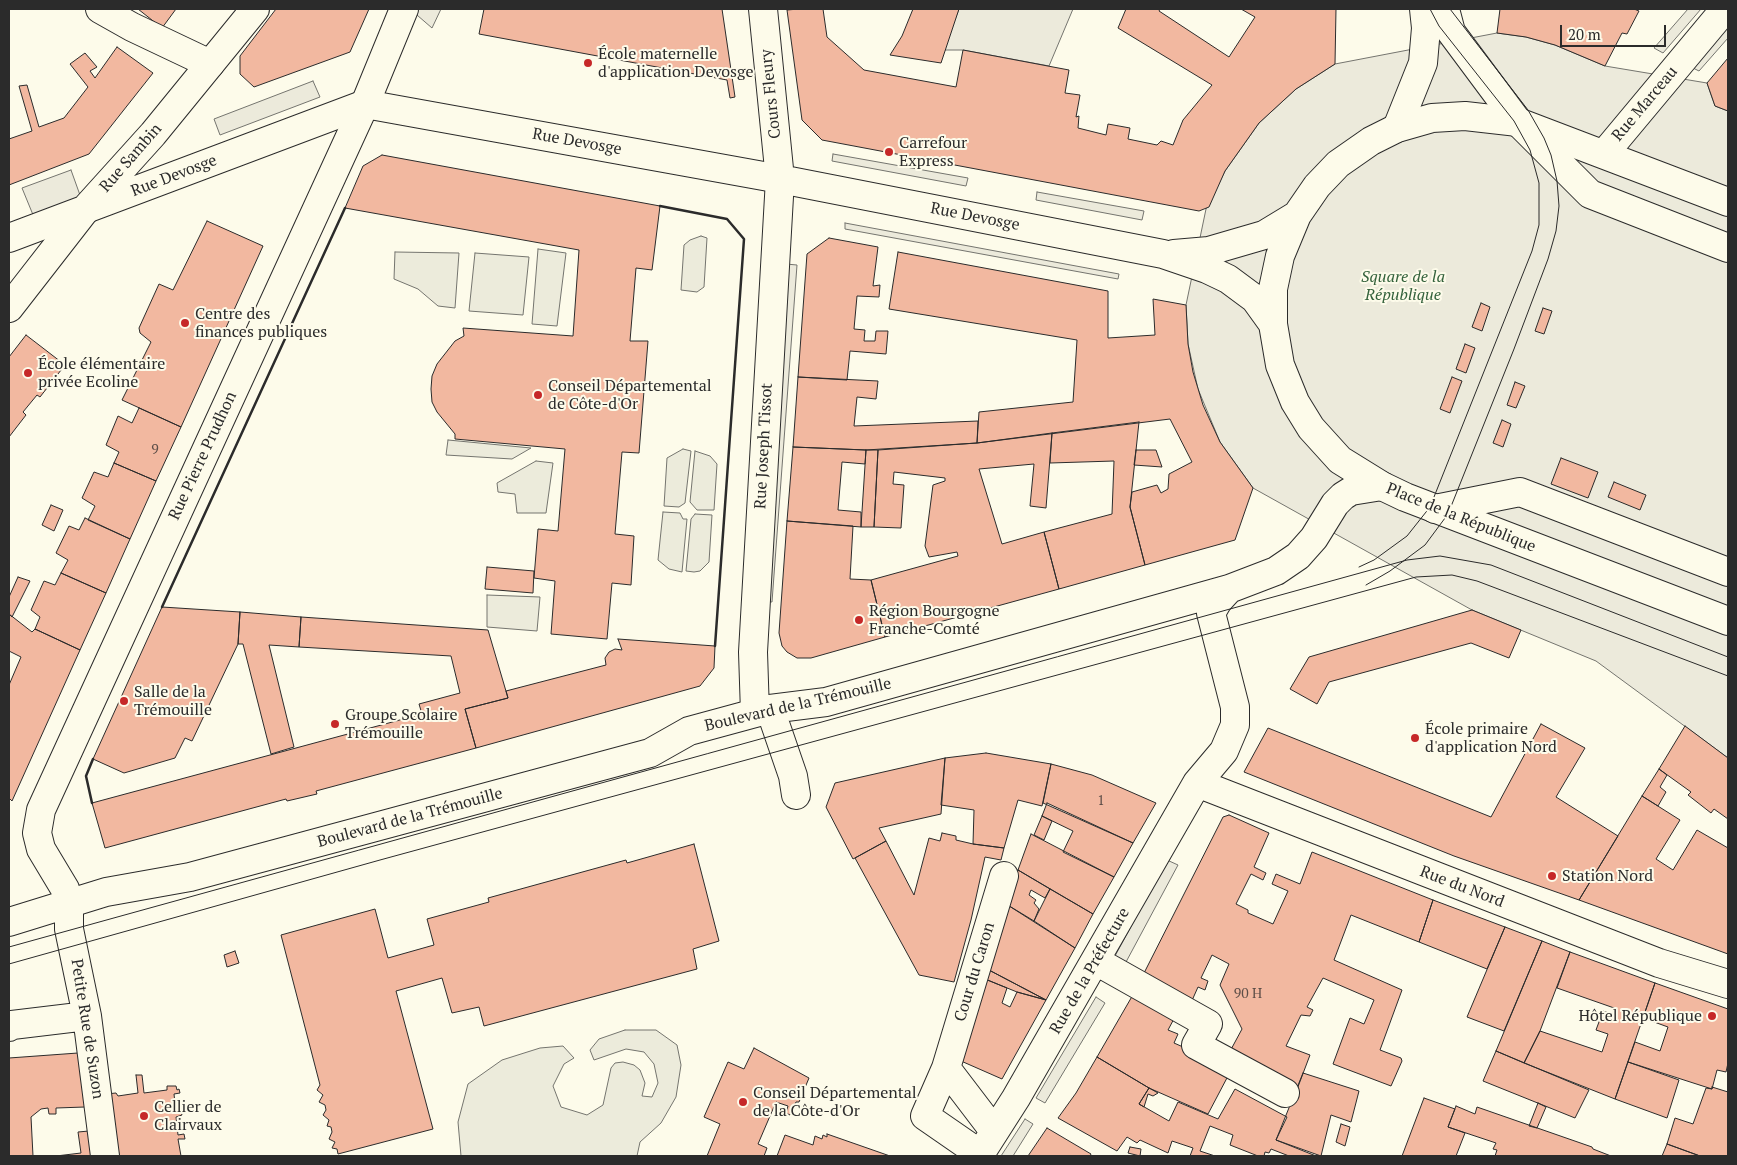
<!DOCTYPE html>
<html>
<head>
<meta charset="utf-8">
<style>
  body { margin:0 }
  #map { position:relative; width:1737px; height:1165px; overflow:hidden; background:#fdfbea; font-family:"PT Serif",serif }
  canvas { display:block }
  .frame { position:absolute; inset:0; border:10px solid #2b2b2b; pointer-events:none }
  .scale { position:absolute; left:1560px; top:25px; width:106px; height:22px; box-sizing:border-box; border:2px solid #2b2b2b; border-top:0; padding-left:6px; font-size:15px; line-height:18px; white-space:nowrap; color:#2b2b2b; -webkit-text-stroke:4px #fdfbea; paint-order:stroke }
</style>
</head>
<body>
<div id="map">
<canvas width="1737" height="1165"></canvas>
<div class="frame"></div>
<div class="scale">20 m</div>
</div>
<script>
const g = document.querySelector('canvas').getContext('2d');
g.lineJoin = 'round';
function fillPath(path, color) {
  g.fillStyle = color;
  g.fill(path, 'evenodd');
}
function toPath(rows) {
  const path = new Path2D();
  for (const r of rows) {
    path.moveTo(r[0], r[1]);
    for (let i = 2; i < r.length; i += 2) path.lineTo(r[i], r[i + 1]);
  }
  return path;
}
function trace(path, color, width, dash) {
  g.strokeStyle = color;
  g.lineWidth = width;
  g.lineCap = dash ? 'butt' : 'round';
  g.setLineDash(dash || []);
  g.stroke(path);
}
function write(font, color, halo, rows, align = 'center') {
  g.font = font + ' "PT Serif",serif';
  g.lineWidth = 4;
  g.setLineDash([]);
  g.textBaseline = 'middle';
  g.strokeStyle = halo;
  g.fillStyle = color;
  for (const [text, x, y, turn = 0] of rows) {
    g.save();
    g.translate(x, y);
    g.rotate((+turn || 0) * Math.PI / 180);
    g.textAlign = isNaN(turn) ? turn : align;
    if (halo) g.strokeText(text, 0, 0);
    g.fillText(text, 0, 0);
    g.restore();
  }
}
const green = toPath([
  [701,236,707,238,704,287,697,292,681,290,684,245,690,240,701,236],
  [538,249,566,253,557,326,532,324,538,249],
  [395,252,459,253,455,308,438,306,418,289,394,279,395,252],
  [475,253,529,257,523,315,469,311,475,253],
  [448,440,531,448,512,459,446,455,448,440],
  [683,449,691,451,685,503,679,507,664,506,667,458,683,449],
  [695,451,710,456,717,464,714,510,697,510,690,502,695,451],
  [536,461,553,463,546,513,517,513,515,494,498,492,497,483,536,461],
  [663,512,680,513,683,519,687,519,682,572,669,569,658,560,663,512],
  [695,514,712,515,709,562,700,571,694,572,686,571,691,519,695,514],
  [487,595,540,597,537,631,487,627,487,595],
  [625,1030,656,1030,677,1045,681,1065,676,1097,661,1123,640,1142,637,1156,461,1156,458,1122,468,1084,502,1060,540,1048,563,1046,574,1058,564,1064,553,1086,561,1107,587,1115,603,1105,611,1068,615,1063,623,1062,634,1065,640,1070,645,1083,642,1096,652,1097,658,1083,654,1064,644,1052,626,1049,594,1060,590,1050,599,1039,625,1030]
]);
fillPath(green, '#ecebdb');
trace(green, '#74746e', 1);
const parking = toPath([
  [410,9,441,9,432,28,410,9],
  [959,9,1073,9,1049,66,963,50,943,50,959,9],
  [1688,9,1701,9,1663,53,1654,48,1688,9],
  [1728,21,1728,38,1699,71,1691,67,1728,21],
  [1497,33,1526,37,1555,45,1605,66,1707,83,1715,106,1728,111,1728,758,1596,661,1472,610,1253,488,1220,442,1198,389,1188,344,1186,305,1206,209,1225,171,1259,123,1296,89,1335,64,1497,33],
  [313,81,320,97,220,135,214,119,313,81],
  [833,154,968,178,966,186,832,161,833,154],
  [71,170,85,209,38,227,22,188,71,170],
  [1037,192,1144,211,1142,220,1036,200,1037,192],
  [845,223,1119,274,1118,279,845,229,845,223],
  [786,264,797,265,772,602,762,601,786,264],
  [1167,860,1178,865,1126,962,1115,956,1167,860],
  [1096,997,1105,1003,1045,1103,1036,1098,1096,997],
  [1025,1119,1033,1124,1013,1156,1001,1156,1025,1119]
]);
fillPath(parking, '#eceadb');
trace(parking, '#74746e', 1);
const building = toPath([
  [138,9,176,9,162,28,138,9],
  [276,9,369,9,350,52,254,87,240,74,240,56,276,9],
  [484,9,722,9,735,97,730,98,727,80,479,34,484,9],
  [799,9,823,9,827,37,864,70,956,87,963,50,1069,70,1065,93,1080,95,1076,117,1079,116,1078,128,1106,135,1108,124,1130,128,1128,139,1157,145,1161,141,1173,145,1183,120,1212,85,1118,28,1126,9,1160,9,1159,11,1229,57,1255,17,1241,9,1336,9,1335,64,1296,89,1259,123,1225,171,1209,207,1199,211,822,140,802,120,787,10,799,9],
  [913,9,959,9,941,63,890,55,902,36,913,9],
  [1497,9,1634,9,1639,11,1627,34,1622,33,1605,66,1555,45,1526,37,1497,33,1500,9,1497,9],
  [117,47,153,73,89,154,9,185,9,139,32,131,19,86,27,85,39,127,64,118,88,87,70,64,85,53,97,67,90,71,95,78,117,47],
  [1728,58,1728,111,1715,106,1707,83,1728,58],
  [382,155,660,206,652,270,636,268,630,341,648,341,639,453,622,452,615,534,634,536,631,585,612,583,607,639,551,634,555,581,534,578,538,529,558,531,565,449,455,439,455,434,437,412,432,402,431,389,432,376,437,364,455,341,464,336,463,328,573,336,579,250,345,208,363,166,382,155],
  [207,221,263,246,181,427,122,400,151,342,140,333,139,328,159,284,173,290,207,221],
  [829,238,878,247,873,286,880,285,879,297,857,296,854,329,865,330,864,341,875,341,876,331,888,331,886,354,850,351,847,380,798,377,807,254,829,238],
  [898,252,1108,291,1108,338,1155,335,1153,299,1186,305,1188,344,1193,372,1203,405,1220,442,1253,488,1235,540,1145,565,1130,507,1132,492,1157,485,1161,493,1168,489,1169,474,1192,462,1170,419,977,443,979,412,1073,402,1077,340,889,309,898,252],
  [1481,303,1490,307,1482,331,1472,327,1481,303],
  [1543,308,1552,311,1544,334,1535,331,1543,308],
  [26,335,65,365,40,397,37,395,23,412,26,415,9,437,9,357,26,335],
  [1465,344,1475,348,1466,373,1456,369,1465,344],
  [798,377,878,381,876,399,857,397,854,426,978,421,977,443,866,450,793,447,798,377],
  [1452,377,1462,381,1450,413,1440,409,1452,377],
  [1515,382,1525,386,1516,408,1507,405,1515,382],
  [139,408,181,427,156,481,114,463,119,452,106,445,118,416,132,423,139,408],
  [1502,420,1511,424,1503,447,1493,443,1502,420],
  [1139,422,1130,507,1145,565,1059,589,1044,532,1112,514,1114,461,1050,463,1052,433,1139,422],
  [1052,433,1046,508,1030,506,1034,464,979,469,1002,544,1044,532,1059,589,885,637,871,580,958,556,957,552,929,557,925,546,933,485,945,481,945,478,894,472,893,484,904,485,901,528,874,527,878,450,977,443,1052,433],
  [793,447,866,450,865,464,842,462,838,510,861,512,861,527,787,521,793,447],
  [866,450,878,450,874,527,861,527,866,450],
  [1136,450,1156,450,1162,467,1134,465,1136,450],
  [1561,458,1598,472,1588,498,1551,484,1561,458],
  [114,463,156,481,130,539,88,520,95,506,82,498,94,472,108,477,114,463],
  [1614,482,1646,495,1640,510,1608,497,1614,482],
  [51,505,63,510,54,531,42,525,51,505],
  [85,518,130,539,106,593,61,573,68,560,56,553,69,526,79,530,85,518],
  [787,521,853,526,850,579,871,580,885,637,811,658,797,658,787,652,782,646,779,633,787,521],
  [487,567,534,571,533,593,485,589,487,567],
  [61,573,106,593,80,650,35,629,40,617,31,610,44,581,55,585,61,573],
  [18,577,30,581,12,617,9,614,9,597,18,577],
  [162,607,240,612,238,644,192,741,185,738,175,758,124,773,93,759,162,607],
  [1472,610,1521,630,1509,658,1471,643,1329,682,1317,704,1290,689,1309,657,1472,610],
  [240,612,301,617,299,647,269,645,294,747,271,754,243,644,238,644,240,612],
  [9,614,32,632,35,629,80,650,12,801,9,798,9,685,21,657,9,651,9,614],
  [301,617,488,630,508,698,465,709,476,748,316,791,317,794,287,801,286,799,105,848,92,803,422,714,419,704,460,693,451,656,299,647,301,617],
  [618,639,715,646,714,668,700,686,476,748,465,709,508,698,506,691,606,665,605,658,609,652,615,649,622,650,618,639],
  [1541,724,1585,748,1556,797,1618,836,1579,900,1454,856,1244,772,1268,728,1491,817,1541,724],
  [1685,726,1728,758,1728,819,1714,809,1711,813,1688,795,1691,792,1659,769,1685,726],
  [986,753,1051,764,1042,806,1018,800,1004,848,973,844,974,810,941,805,945,758,986,753],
  [945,758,941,814,879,828,886,841,853,859,826,807,835,783,945,758],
  [1051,764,1092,775,1156,803,1133,843,1043,803,1051,764],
  [1659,769,1667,775,1660,787,1666,792,1658,806,1642,796,1659,769],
  [1642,796,1680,820,1656,859,1673,870,1697,830,1728,848,1728,954,1579,900,1642,796],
  [1047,803,1133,843,1114,877,1063,852,1073,831,1042,816,1047,803],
  [1229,815,1269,833,1254,867,1266,873,1263,880,1251,874,1236,904,1248,910,1248,913,1273,924,1288,891,1272,884,1276,874,1300,884,1312,852,1433,900,1419,942,1351,915,1334,960,1402,990,1380,1050,1401,1058,1402,1061,1391,1086,1333,1064,1350,1018,1364,1024,1374,1000,1323,978,1307,1007,1313,1010,1310,1016,1301,1015,1286,1046,1310,1055,1296,1092,1228,1055,1242,1029,1220,985,1229,964,1212,955,1201,978,1208,981,1205,990,1198,987,1190,1005,1140,981,1223,817,1229,815],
  [1042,816,1052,821,1044,840,1034,835,1042,816],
  [942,833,956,836,956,840,973,844,1004,848,1001,860,985,857,971,920,954,982,919,975,855,858,886,841,914,895,929,838,940,841,942,833],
  [1031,834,1114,877,1093,914,1018,870,1031,834],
  [694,844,719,941,693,949,697,969,484,1026,479,1007,452,1013,442,978,396,991,433,1129,338,1154,337,1149,332,1148,335,1142,329,1139,332,1132,331,1127,327,1126,329,1120,323,1115,326,1110,325,1105,319,1102,323,1095,317,1090,320,1085,281,935,375,909,388,958,434,945,427,919,489,902,488,898,626,860,627,863,694,844],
  [1018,870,1050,889,1045,898,1031,890,1029,895,1036,900,1034,903,1039,909,1034,921,1006,904,1018,870],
  [1050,889,1093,914,1075,948,1034,921,1050,889],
  [1433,900,1505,927,1487,969,1419,942,1433,900],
  [1006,904,1075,948,1046,1000,987,969,1006,904],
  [1505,927,1542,941,1504,1031,1467,1017,1505,927],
  [1542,941,1570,952,1540,1031,1524,1063,1496,1051,1542,941],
  [235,951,239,963,227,967,224,955,235,951],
  [1570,952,1655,983,1615,1099,1524,1063,1540,1031,1602,1052,1608,1034,1596,1030,1603,1011,1615,1015,1617,1009,1557,988,1570,952],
  [987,969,1046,1000,1017,992,985,979,987,969],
  [985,979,1007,988,1002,1003,1010,1007,1017,992,1046,1000,1002,1079,961,1061,985,979],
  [1655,983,1728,1009,1728,1063,1726,1072,1717,1070,1712,1089,1628,1062,1635,1042,1660,1051,1668,1027,1643,1018,1655,983],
  [1134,993,1176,1015,1168,1030,1178,1034,1174,1043,1215,1061,1228,1076,1208,1114,1149,1088,1097,1057,1134,993],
  [754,1048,809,1078,799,1102,796,1102,790,1115,786,1113,788,1106,776,1102,758,1144,767,1148,764,1156,707,1156,720,1124,704,1117,728,1062,744,1069,754,1048],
  [1496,1051,1589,1090,1575,1118,1483,1081,1496,1051],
  [78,1053,85,1107,56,1108,56,1114,49,1114,48,1108,41,1109,31,1117,33,1156,9,1156,9,1058,78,1053],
  [1097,1057,1149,1088,1139,1104,1169,1121,1178,1102,1218,1119,1235,1089,1287,1117,1276,1140,1316,1156,1289,1156,1271,1149,1269,1153,1265,1152,1264,1156,1258,1156,1230,1145,1233,1135,1210,1126,1200,1151,1215,1156,1190,1156,1193,1148,1172,1141,1168,1153,1140,1140,1137,1143,1127,1137,1117,1151,1058,1118,1076,1093,1097,1057],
  [1628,1062,1679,1080,1667,1118,1615,1099,1628,1062],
  [1303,1073,1359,1091,1351,1122,1331,1115,1321,1156,1276,1140,1303,1073],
  [136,1075,142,1075,144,1093,167,1090,167,1086,176,1086,177,1090,179,1089,180,1093,174,1094,176,1113,181,1112,182,1115,176,1117,178,1135,184,1134,185,1139,178,1139,181,1156,119,1156,118,1147,113,1147,112,1142,117,1142,106,1094,116,1093,118,1096,138,1093,136,1075],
  [1712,1087,1728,1092,1728,1156,1700,1156,1667,1144,1675,1118,1693,1124,1706,1088,1712,1089,1712,1087],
  [1149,1088,1158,1093,1153,1096,1148,1094,1144,1107,1139,1104,1149,1088],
  [1424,1098,1455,1109,1448,1127,1465,1133,1456,1156,1402,1156,1424,1098],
  [1538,1103,1546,1107,1537,1128,1529,1126,1538,1103],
  [1456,1106,1475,1114,1477,1107,1592,1147,1593,1149,1611,1156,1495,1156,1497,1150,1493,1149,1496,1143,1448,1127,1456,1106],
  [1341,1124,1350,1127,1345,1146,1336,1142,1341,1124],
  [1047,1128,1091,1154,1090,1156,1028,1156,1047,1128],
  [89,1131,93,1156,56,1156,81,1153,78,1132,89,1131],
  [827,1134,890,1156,777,1156,785,1135,813,1145,815,1136,822,1139,823,1135,827,1137,827,1134],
  [1667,1144,1700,1156,1662,1156,1667,1144],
  [1130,1147,1141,1149,1140,1156,1128,1153,1130,1147]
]);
fillPath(building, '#f2b8a0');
trace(building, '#2b2b2b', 1);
const minor = toPath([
  [100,9,132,27,210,64],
  [1445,9,1451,32,1518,122,1590,194,1728,248],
  [1397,128,1423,63,1426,28,1424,9],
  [9,308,86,209],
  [1435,509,1520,492,1728,572],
  [770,709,793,776,796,795],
  [755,713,753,652,780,179],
  [1197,783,1659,963,1728,984],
  [9,922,106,892,190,877,650,753,689,731,770,709,826,702,1229,589,1276,571,1298,556,1314,538,1335,504,1343,496,1351,491,1382,486],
  [1096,961,1208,1024,1196,1045,1285,1093],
  [9,1027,12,1025,87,1016],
  [946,1068,994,1131],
  [980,1154,925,1116,946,1068,1004,876],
  [105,1156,87,1016,69,929,69,902,65,889,41,849,37,833,41,810,365,104,404,9],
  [979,1156,1016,1098,1197,783,1224,751,1235,725,1235,707,1211,613,1218,601,1229,589]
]);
const major = toPath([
  [763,9,780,179],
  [1604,154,1725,9],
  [1728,202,1518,122,1465,116,1432,118,1397,128,1371,141,1338,164,1317,186,1297,215,1280,256,1273,289,1273,324,1280,365,1295,402,1311,428,1340,460,1382,486,1405,497,1728,621],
  [88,206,153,134,255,9],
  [9,238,365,104,780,179,1163,254,1207,269,1228,279,1255,299,1273,324],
  [1174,254,1209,251,1264,235,1297,215]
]);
trace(minor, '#2b2b2b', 30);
trace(major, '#2b2b2b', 30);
trace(minor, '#fdfbea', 28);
trace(major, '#fdfbea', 28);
trace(toPath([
  [1359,567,1374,560,1407,536,1430,507,1532,251,1539,225,1539,183,1530,150,1514,121,1439,26,1430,9],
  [1366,585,1390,571,1425,545,1448,514,1514,349,1548,259,1556,231,1559,206,1557,181,1551,155,1544,138,1528,110,1450,9],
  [9,947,1407,560,1440,556,1491,565,1728,657],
  [9,964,380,860,1416,577,1452,575,1477,581,1728,676]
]), '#2b2b2b', 1);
trace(toPath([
  [660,206,727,219,744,239,715,646],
  [162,607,345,208],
  [92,803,86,776,93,759]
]), '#2b2b2b', 2.5);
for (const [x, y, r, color] of [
  [588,63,5,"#c62828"],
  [889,152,5,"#c62828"],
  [185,323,5,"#c62828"],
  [28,373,5,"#c62828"],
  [538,395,5,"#c62828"],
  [859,620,5,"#c62828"],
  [124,701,5,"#c62828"],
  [335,724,5,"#c62828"],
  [1415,738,5,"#c62828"],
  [1552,876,5,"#c62828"],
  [1712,1016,5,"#c62828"],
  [743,1102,5,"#c62828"],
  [144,1116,5,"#c62828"]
]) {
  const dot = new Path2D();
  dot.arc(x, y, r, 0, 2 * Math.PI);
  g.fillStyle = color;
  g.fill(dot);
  trace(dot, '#fdfbea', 2);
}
write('14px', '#5d4e48', null, [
  ["9",155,450],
  ["1",1101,801],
  ["90 H",1248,994]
]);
write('16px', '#2b2b2b', '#fdfbea', [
  ["École maternelle",598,54],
  ["d'application Devosge",598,72],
  ["Carrefour",899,143],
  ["Express",899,161],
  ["Centre des",195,314],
  ["finances publiques",195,332],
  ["École élémentaire",38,364],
  ["privée Ecoline",38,382],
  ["Conseil Départemental",548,386],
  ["de Côte-d'Or",548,404],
  ["Région Bourgogne",869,611],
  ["Franche-Comté",869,629],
  ["Salle de la",134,692],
  ["Trémouille",134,710],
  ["Groupe Scolaire",345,715],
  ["Trémouille",345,733],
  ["École primaire",1425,729],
  ["d'application Nord",1425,747],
  ["Station Nord",1562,876],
  ["Hôtel République",1702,1016,"right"],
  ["Conseil Départemental",753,1093],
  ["de la Côte-d'Or",753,1111],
  ["Cellier de",154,1107],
  ["Clairvaux",154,1125]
], 'left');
write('16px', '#2b2b2b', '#fdfbea', [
  ["Cours Fleury",771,94,-96],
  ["Rue Marceau",1645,104,-50],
  ["Rue Devosge",577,142,10],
  ["Rue Sambin",131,158,-49],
  ["Rue Devosge",174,176,-21],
  ["Rue Devosge",975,217,11],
  ["Rue Joseph Tissot",764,446,-87],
  ["Rue Pierre Prudhon",203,456,-65],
  ["Place de la République",1461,518,22],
  ["Boulevard de la Trémouille",798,705,-13],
  ["Boulevard de la Trémouille",410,818,-15],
  ["Rue du Nord",1462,887,21],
  ["Rue de la Préfecture",1090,971,-60],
  ["Cour du Caron",975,972,-73],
  ["Petite Rue de Suzon",87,1029,81]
]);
write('italic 16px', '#34623c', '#fdfbea', [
  ["Square de la",1403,277],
  ["République",1403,295]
]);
</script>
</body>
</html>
